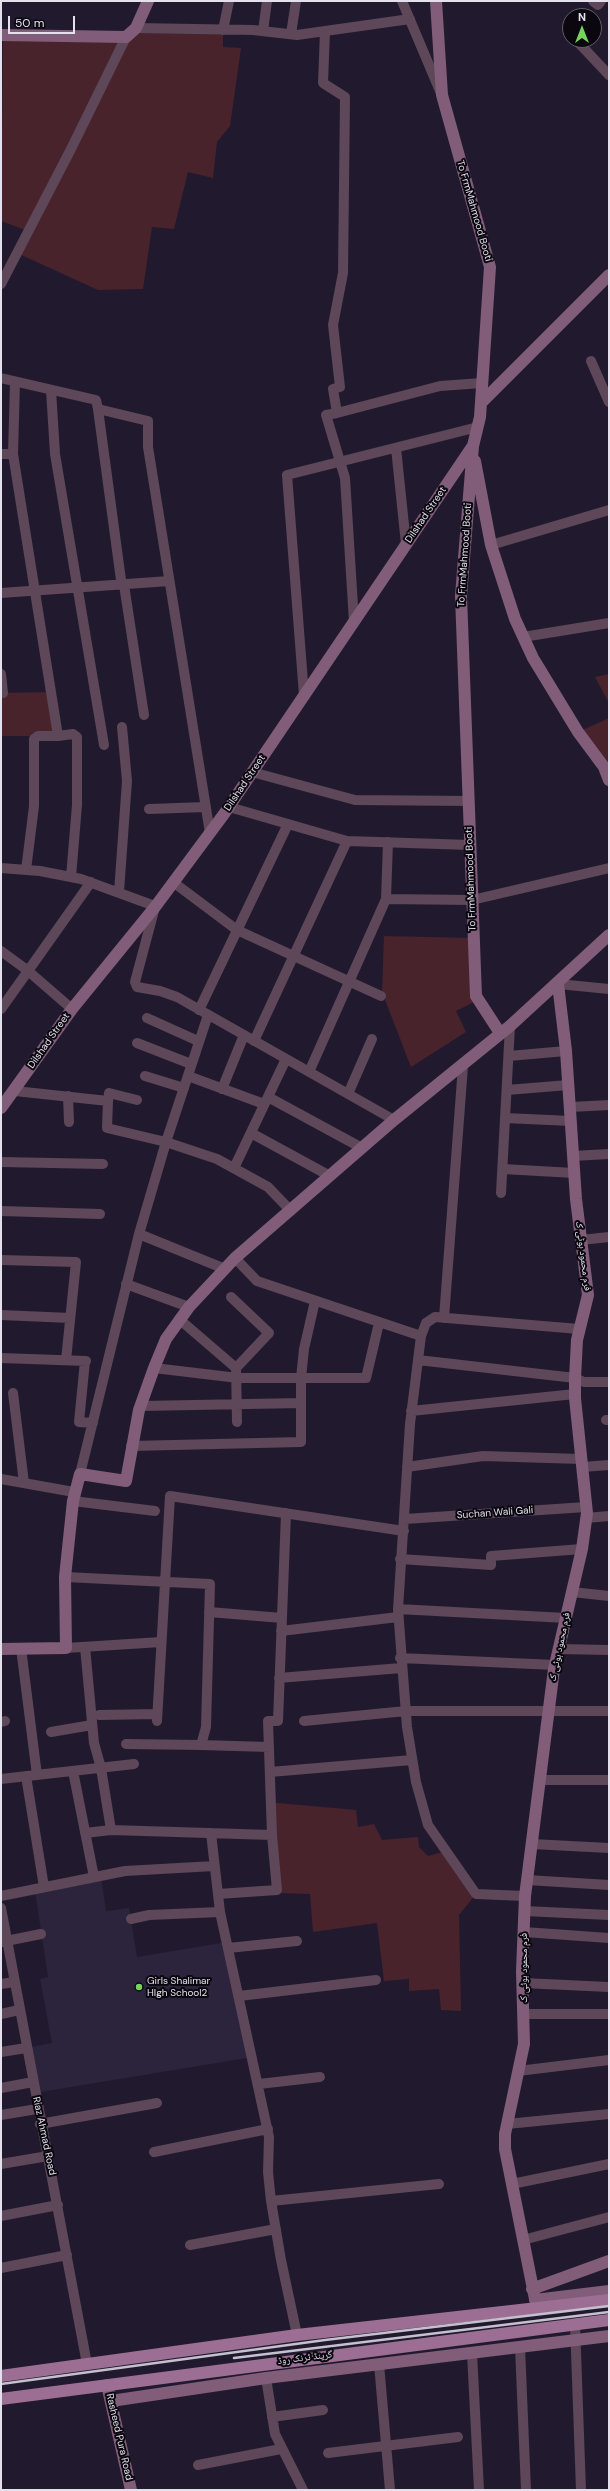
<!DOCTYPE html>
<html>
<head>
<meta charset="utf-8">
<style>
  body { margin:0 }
  #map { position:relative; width:610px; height:2491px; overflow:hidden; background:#211a2e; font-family:"DM Sans",sans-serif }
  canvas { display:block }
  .frame { position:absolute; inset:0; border:2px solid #e4e0ed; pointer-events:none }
  .north { position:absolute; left:562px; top:8px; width:40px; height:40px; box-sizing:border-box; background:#0a070f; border:1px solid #615e68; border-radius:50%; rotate:0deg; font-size:11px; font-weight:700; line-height:16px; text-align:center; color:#e4e0ed }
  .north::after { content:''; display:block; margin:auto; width:14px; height:18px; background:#75d25a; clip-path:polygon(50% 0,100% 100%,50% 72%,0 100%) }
  .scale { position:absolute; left:8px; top:16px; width:67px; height:18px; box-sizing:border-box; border:2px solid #e4e0ed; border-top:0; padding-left:5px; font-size:12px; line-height:14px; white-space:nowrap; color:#e4e0ed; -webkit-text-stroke:3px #0a070f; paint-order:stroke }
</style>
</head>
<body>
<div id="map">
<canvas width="610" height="2491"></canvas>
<div class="frame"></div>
<div class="north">N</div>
<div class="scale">50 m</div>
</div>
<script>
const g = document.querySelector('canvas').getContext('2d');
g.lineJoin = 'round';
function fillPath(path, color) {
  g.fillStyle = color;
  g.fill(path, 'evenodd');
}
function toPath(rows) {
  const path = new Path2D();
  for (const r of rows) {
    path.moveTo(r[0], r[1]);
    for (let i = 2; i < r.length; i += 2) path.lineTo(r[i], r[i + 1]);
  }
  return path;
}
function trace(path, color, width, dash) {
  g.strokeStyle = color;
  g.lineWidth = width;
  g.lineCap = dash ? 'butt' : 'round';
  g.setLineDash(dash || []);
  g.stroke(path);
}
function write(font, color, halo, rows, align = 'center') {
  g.font = font + ' "DM Sans","Noto Naskh Arabic",sans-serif';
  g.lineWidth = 4;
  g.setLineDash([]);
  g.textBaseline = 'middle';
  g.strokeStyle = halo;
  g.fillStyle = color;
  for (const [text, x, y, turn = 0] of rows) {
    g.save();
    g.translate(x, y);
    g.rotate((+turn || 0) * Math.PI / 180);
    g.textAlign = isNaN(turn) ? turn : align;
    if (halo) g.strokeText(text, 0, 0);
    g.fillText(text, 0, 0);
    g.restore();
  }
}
fillPath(toPath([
  [101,1876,106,1911,129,1908,137,1957,227,1942,253,2057,35,2093,26,2048,52,2043,40,1979,48,1977,35,1891]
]), '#2c233c');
fillPath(toPath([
  [137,29,223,30,223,47,241,48,230,126,217,142,213,178,188,172,174,229,152,227,143,289,98,290,17,253,28,231,1,221,3,36,127,41],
  [609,674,609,703,595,677],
  [51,692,58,736,1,736,1,693],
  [609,718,609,780,578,732],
  [384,936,473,938,478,1000,456,1011,466,1032,411,1067,382,992],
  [267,1802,356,1810,358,1827,374,1824,382,1840,418,1837,419,1847,428,1856,446,1851,476,1894,459,1915,461,2011,441,2010,439,1989,409,1991,409,1979,384,1981,377,1923,313,1932,310,1894,277,1893]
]), '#48232c');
trace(toPath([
  [402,1,440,91],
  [593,1,598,5,601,1],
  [136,28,253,30,297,35,410,19],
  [223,30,229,1],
  [263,31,267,1],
  [325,31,323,83,345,97,343,273,333,325,340,387,333,389,337,413,440,386,482,383],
  [291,34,296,1],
  [577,41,609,75],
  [1,284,71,149,126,37],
  [591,361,609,402],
  [1,378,96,400,98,409,148,421,148,447,210,833],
  [51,390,55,454,104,745],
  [98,409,121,580,124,585,144,715],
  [337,413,326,415,345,478,354,622],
  [396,448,406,544],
  [1,454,13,454,15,382],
  [13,454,58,736,38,736,34,739,34,806,26,870],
  [491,545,609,510],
  [1,593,169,581],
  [523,637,609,623],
  [1,674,3,693],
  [304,695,287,475,478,427],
  [58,736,73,734,77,737,77,805,71,877],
  [252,772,355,800,468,801],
  [229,807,347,841,470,845],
  [149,809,206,807],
  [1,868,40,871,81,879,152,905,155,907,135,982,137,987,160,991,177,997,394,1120],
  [173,882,237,930,381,996],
  [119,892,127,781,122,727],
  [386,899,472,900,609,868],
  [1,951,27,970,72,1009],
  [558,984,609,989],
  [1,1009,91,882],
  [199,1010,288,824],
  [147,1018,198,1041],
  [254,1041,347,841],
  [137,1043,191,1064],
  [509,1056,566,1051],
  [309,1072,386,899,388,842],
  [145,1076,184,1088],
  [188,1076,264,1104],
  [222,1089,244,1035],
  [507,1090,568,1085],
  [15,1091,108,1101,107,1128,166,1142,217,1159,268,1187,291,1211],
  [348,1094,372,1039],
  [68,1096,69,1122],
  [268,1097,362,1148],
  [108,1101,109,1093,137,1100],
  [570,1107,609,1105],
  [505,1118,571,1121],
  [251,1133,330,1176],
  [573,1156,609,1154],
  [1,1162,103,1164],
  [234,1168,286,1059],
  [503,1169,574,1173],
  [501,1193,510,1026],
  [1,1211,100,1214],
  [139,1234,225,1269],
  [581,1240,609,1237],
  [235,1258,257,1281,421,1336],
  [1,1260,76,1262,66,1360],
  [126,1284,189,1307],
  [231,1297,269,1333,236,1368],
  [1,1315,70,1318],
  [444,1318,463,1066],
  [179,1319,236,1368,237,1422],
  [1,1358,86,1361],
  [418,1360,575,1378,584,1382,609,1382],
  [85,1361,79,1422,93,1423],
  [154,1368,238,1378,366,1378,379,1323],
  [13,1393,24,1483],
  [141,1406,301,1403],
  [411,1411,575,1394],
  [606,1420,609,1420],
  [131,1446,301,1442,301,1378,304,1349,315,1301],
  [407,1467,483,1456,581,1459],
  [582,1467,609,1465],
  [80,1474,139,1234,166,1142,208,1015],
  [1,1479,74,1492],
  [73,1501,155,1511],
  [586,1518,609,1516],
  [405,1519,586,1507],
  [400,1559,491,1565,491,1556,582,1549],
  [65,1577,210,1584,206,1727,201,1745,269,1747],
  [572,1592,609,1596],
  [398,1609,566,1618],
  [209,1612,282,1618],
  [281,1631,398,1617],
  [85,1647,94,1743,101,1768,111,1830],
  [21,1648,37,1775],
  [66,1648,161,1642],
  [559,1649,609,1650],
  [400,1658,555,1665],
  [279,1678,401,1668],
  [99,1715,157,1714],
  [157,1721,170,1496,404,1531],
  [304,1721,406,1711,609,1711],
  [1,1722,5,1721],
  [51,1732,92,1725],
  [126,1744,201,1745],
  [73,1771,94,1877],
  [270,1772,412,1760],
  [26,1776,44,1887],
  [1,1779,134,1764],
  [540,1780,609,1780],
  [85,1833,111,1830,272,1835],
  [211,1833,220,1912,269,2137,268,2172,271,2201,281,2260,297,2335],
  [532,1844,609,1848],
  [527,1880,609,1885],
  [218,1894,277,1890,272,1835,268,1721,278,1721,286,1513],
  [1,1896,125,1871,214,1866],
  [525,1896,476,1894,428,1825,416,1782,407,1727,398,1609,410,1424,421,1336,426,1323,435,1317,579,1329],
  [1,1908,87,2364],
  [525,1911,609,1915],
  [131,1919,149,1915,220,1912],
  [524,1932,609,1938],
  [1,1942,41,1934],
  [228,1948,297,1941],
  [523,1983,609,1987],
  [1,1984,14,1982],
  [239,1996,376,1980],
  [1,2014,19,2010],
  [524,2014,609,2014],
  [1,2052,26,2048],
  [518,2071,609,2060],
  [259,2084,320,2077],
  [1,2088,33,2082],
  [1,2115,37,2109],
  [40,2124,157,2103],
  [507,2124,609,2114],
  [154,2152,268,2129],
  [1,2164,48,2156],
  [512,2184,609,2164],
  [271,2201,439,2184],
  [1,2216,58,2205],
  [523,2240,609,2217],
  [190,2245,276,2229],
  [1,2268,67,2255],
  [575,2324,581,2490],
  [520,2347,526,2490],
  [472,2353,479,2490],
  [379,2364,390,2490],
  [266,2378,275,2434,303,2490],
  [272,2417,323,2410],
  [328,2453,458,2437],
  [198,2465,281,2449]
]), '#5d4759', 10);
trace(toPath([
  [436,1,442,95,490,267,480,417,473,446,461,596,476,996,500,1033],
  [1,35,126,37,136,28,148,1],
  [481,403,609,275],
  [475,461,491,545,515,619,533,658,578,732,604,767,609,780],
  [1,1108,72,1009,155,907,224,814,472,447],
  [1,1649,66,1648,65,1577,73,1501,80,1474,126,1481,139,1410,154,1368,166,1339,189,1307,235,1258,394,1120,510,1026,609,935],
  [532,2289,609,2261],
  [535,2300,609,2291],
  [537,2309,505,2149,505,2134,524,2044,522,1971,525,1896,554,1669,582,1549,587,1513,575,1398,575,1378,577,1340,588,1295,576,1199,566,1051,558,984],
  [107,2385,131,2490],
  [111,2401,266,2378,609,2336]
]), '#815d7a', 12);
trace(toPath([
  [1,2376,297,2335,609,2300],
  [1,2399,609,2320]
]), '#9c6e94', 12);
trace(toPath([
  [234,2358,609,2312],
  [1,2384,325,2340,609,2306]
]), '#c4c0ce', 2.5);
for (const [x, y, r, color] of [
  [139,1987,4,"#75d25a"]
]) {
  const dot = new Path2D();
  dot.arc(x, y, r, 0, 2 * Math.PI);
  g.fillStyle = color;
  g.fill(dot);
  trace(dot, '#0a070f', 1.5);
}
write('10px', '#e4e0ed', '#0a070f', [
  ["To FrmMahmood Booti",474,211,74],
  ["Dilshad Street",426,515,-56],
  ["To FrmMahmood Booti",465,555,-86],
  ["Dilshad Street",245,783,-56],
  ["To FrmMahmood Booti",471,879,-92],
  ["Dilshad Street",49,1041,-55],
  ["فرم محمود بوٹی ک",583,1256,83],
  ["Suchan Wali Gali",495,1513,-4],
  ["فرم محمود بوٹی ک",560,1647,-78],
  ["فرم محمود بوٹی ک",524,1968,-90],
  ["Riaz Ahmad Road",44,2136,78],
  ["گرینڈ ٹرنک روڈ",305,2358,-7],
  ["Rasheed Pura Road",119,2437,77]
]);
write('10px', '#e4e0ed', '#0a070f', [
  ["Girls Shalimar",147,1981],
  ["HIgh School2",147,1993]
], 'left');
</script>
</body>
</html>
